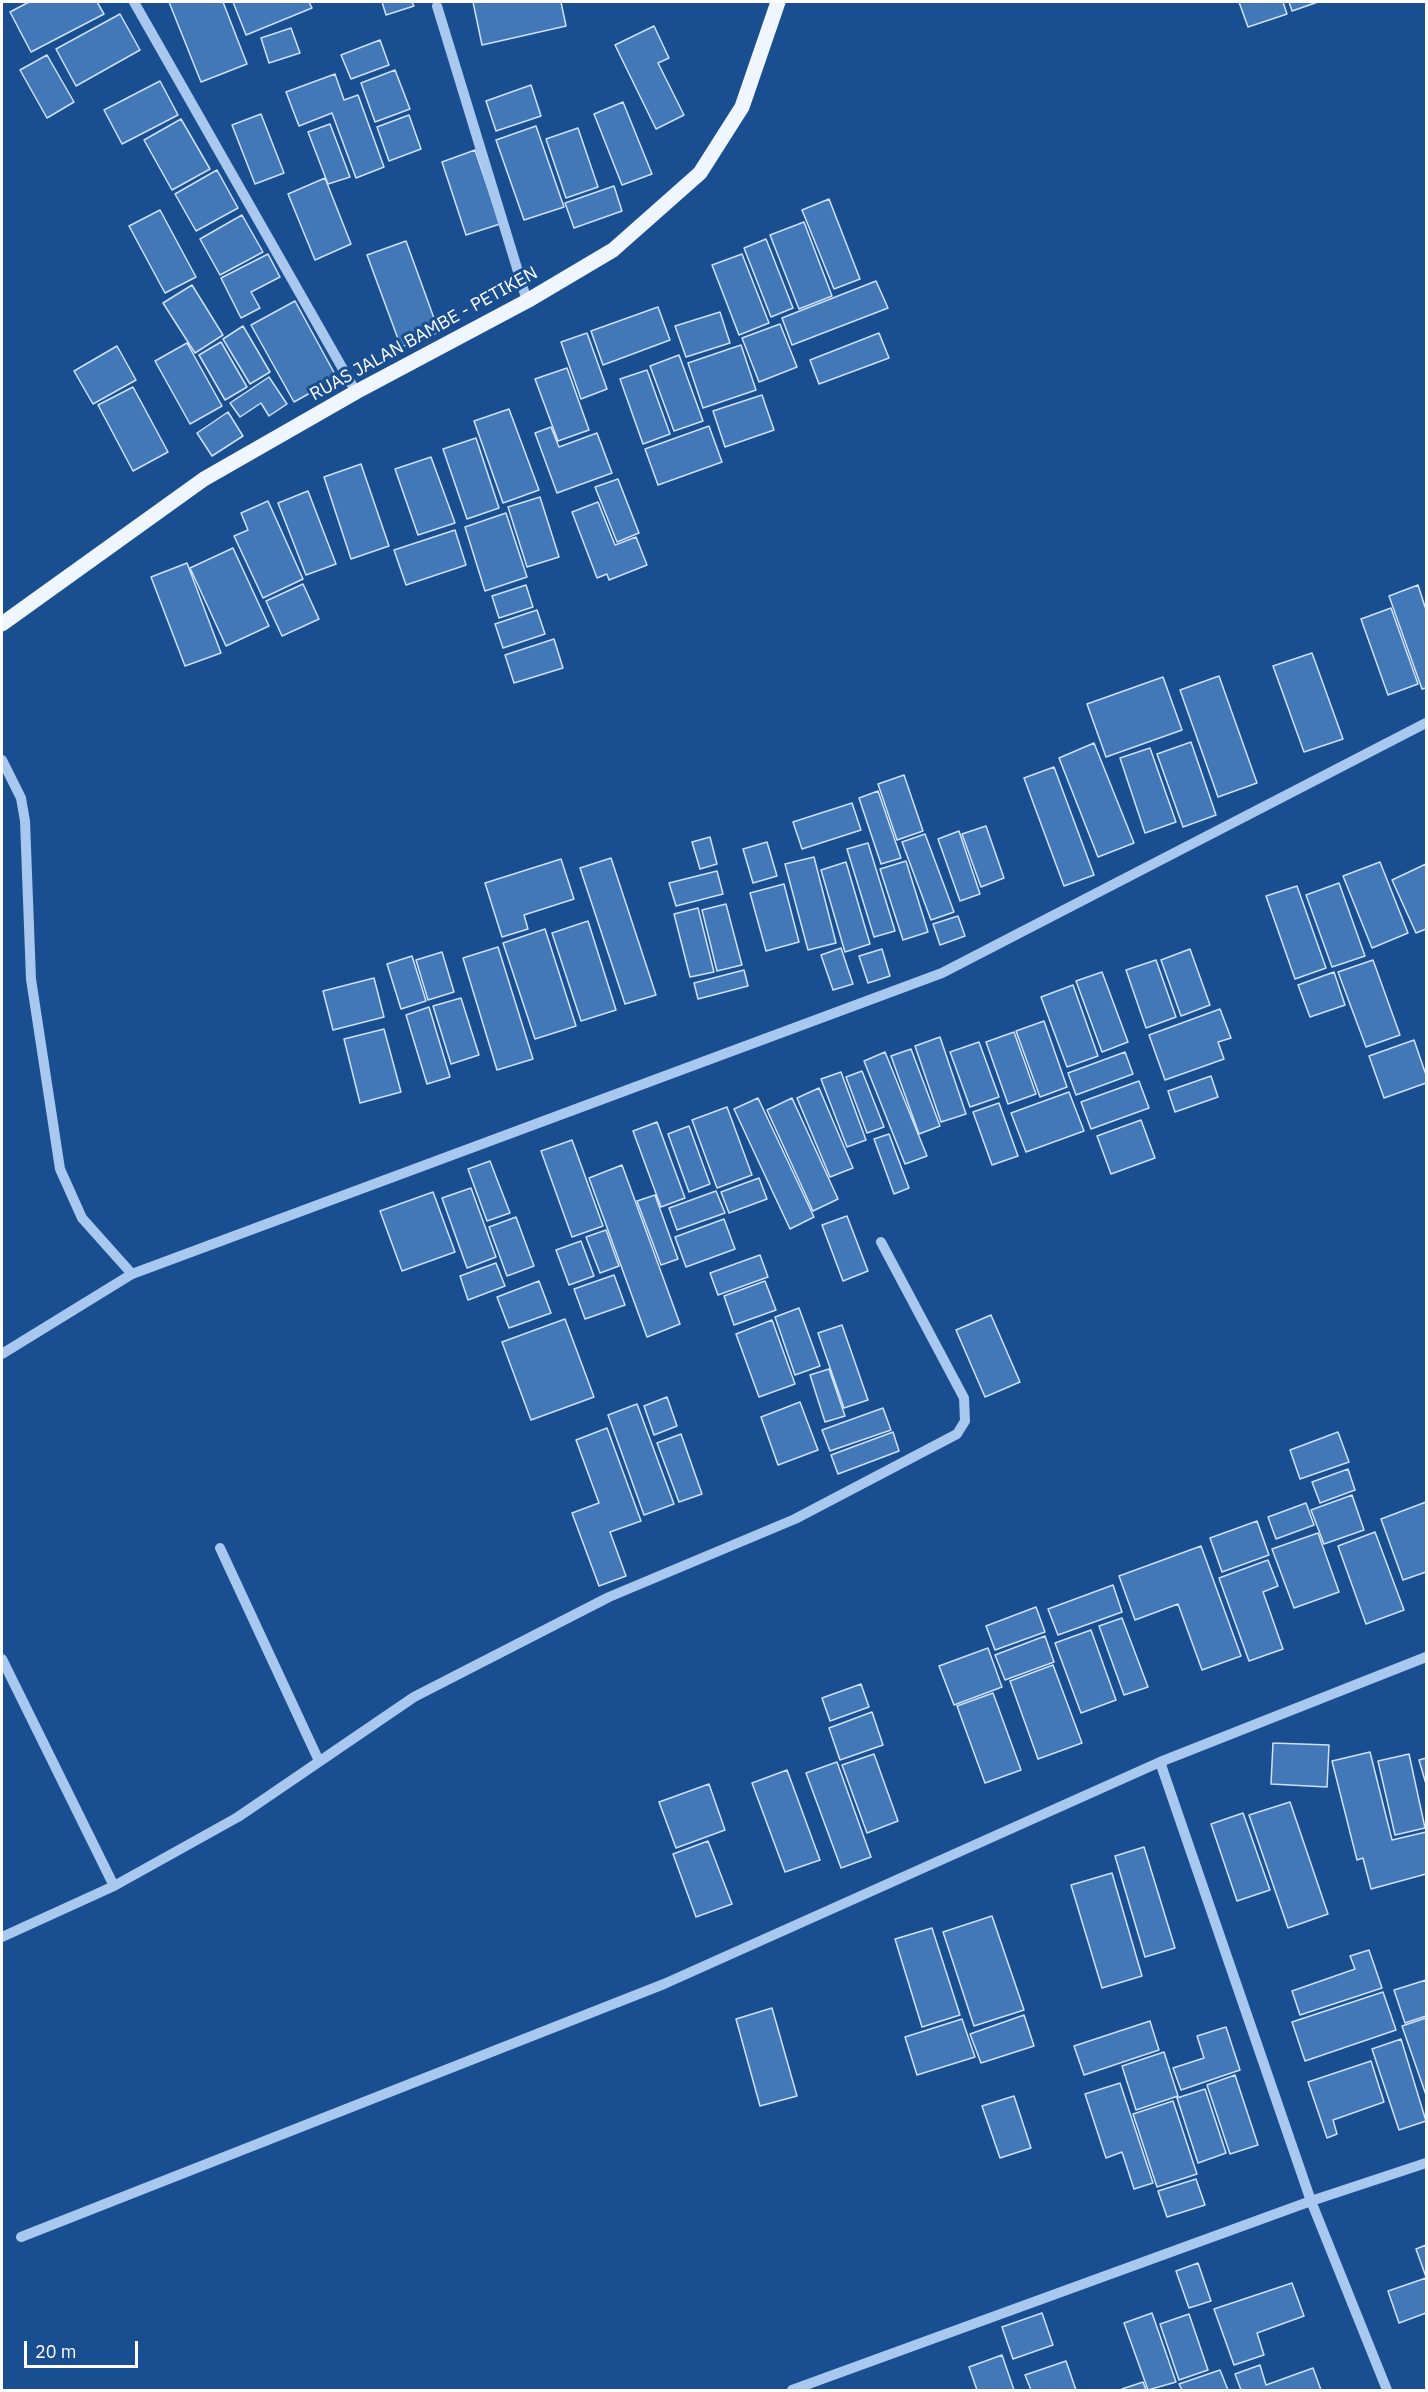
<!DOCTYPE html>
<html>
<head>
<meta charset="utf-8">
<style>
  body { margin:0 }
  #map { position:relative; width:1428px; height:2392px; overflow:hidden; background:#194e90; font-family:"IBM Plex Sans",sans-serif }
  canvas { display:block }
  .frame { position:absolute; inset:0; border:3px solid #fff; pointer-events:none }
  .scale { position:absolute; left:24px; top:2341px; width:114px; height:27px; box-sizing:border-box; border:3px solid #fff; border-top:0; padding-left:8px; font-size:18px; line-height:21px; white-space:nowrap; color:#fff; -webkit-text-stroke:4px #194e90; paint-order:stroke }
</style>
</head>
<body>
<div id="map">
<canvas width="1428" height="2392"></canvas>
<div class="frame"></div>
<div class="scale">20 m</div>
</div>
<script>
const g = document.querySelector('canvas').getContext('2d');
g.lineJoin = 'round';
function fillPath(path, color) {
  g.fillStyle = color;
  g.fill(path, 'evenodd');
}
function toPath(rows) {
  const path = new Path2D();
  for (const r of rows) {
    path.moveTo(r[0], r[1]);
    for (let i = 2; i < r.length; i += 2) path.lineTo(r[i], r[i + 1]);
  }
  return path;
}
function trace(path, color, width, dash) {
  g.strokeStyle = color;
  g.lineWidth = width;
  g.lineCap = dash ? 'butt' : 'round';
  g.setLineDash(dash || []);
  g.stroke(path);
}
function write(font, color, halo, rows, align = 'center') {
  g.font = font + ' "IBM Plex Sans",sans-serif';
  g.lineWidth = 6;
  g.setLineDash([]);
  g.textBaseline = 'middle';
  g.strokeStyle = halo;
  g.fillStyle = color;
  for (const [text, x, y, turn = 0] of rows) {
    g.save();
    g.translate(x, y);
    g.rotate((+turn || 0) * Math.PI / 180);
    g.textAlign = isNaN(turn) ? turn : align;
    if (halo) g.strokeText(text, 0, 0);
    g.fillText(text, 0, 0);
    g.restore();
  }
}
const building = toPath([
  [29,2,97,2,104,14,31,52,10,12,29,2],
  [169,2,223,2,247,64,201,82,169,2],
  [233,2,309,2,312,8,246,35,233,2],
  [382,2,412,2,414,6,386,15,382,2],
  [473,2,561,2,566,26,482,45,473,2],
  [1239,2,1283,2,1287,14,1248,27,1239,2],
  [1289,2,1318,2,1292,11,1289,2],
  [120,14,140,50,76,86,56,49,120,14],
  [654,26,669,58,658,63,684,115,656,129,615,45,654,26],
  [291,28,300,53,269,63,261,38,291,28],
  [380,40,389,65,351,79,341,55,380,40],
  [47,55,74,102,47,118,20,70,47,55],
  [395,70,410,109,375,122,361,83,395,70],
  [335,74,344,100,358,95,384,167,356,178,332,113,299,126,286,92,335,74],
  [160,81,178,115,122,144,104,110,160,81],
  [531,85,541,116,496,131,486,101,531,85],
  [623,102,652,174,622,185,594,114,623,102],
  [261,114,284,173,255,184,232,125,261,114],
  [409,115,421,149,389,161,377,127,409,115],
  [181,119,210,169,172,190,144,140,181,119],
  [330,124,350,177,328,184,308,132,330,124],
  [536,126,564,207,524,220,496,140,536,126],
  [578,128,598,187,566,198,546,139,578,128],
  [475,150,500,224,466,235,442,162,475,150],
  [217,170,238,208,196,231,175,194,217,170],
  [325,178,351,244,315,260,288,194,325,178],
  [614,186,622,211,574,228,565,203,614,186],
  [829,199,860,279,834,289,802,210,829,199],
  [160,210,196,277,165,293,129,226,160,210],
  [242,215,263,252,220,275,200,239,242,215],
  [804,222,832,296,799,309,770,235,804,222],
  [766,239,793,308,771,317,744,248,766,239],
  [406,241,439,332,401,347,367,255,406,241],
  [268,254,280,277,251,292,260,308,241,318,221,278,268,254],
  [742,254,769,323,739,335,712,265,742,254],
  [876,281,888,308,792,345,782,318,876,281],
  [192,285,223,335,195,353,163,303,192,285],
  [295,301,337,378,294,402,251,325,295,301],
  [658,307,670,340,603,365,591,331,658,307],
  [720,312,730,343,686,357,675,326,720,312],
  [780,324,797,367,759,382,742,338,780,324],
  [243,326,270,372,250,384,223,339,243,326],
  [587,333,607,389,581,399,561,342,587,333],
  [879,333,889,358,819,384,810,360,879,333],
  [221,342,247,387,225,400,199,355,221,342],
  [187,343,222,406,190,424,155,361,187,343],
  [741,345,756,390,703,408,688,363,741,345],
  [117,346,136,380,93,404,74,371,117,346],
  [679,355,703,421,674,431,650,366,679,355],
  [567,368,589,430,558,441,535,379,567,368],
  [647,370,670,434,643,444,620,379,647,370],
  [269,377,287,404,269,416,261,403,240,417,230,403,269,377],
  [133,387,168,452,133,471,98,405,133,387],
  [762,395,774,430,725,447,713,411,762,395],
  [509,409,539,490,503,503,474,421,509,409],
  [228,412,243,436,212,456,197,433,228,412],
  [709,426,722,462,658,485,645,449,709,426],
  [551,427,559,447,597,433,612,473,557,493,535,433,551,427],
  [476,438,499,508,467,519,443,449,476,438],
  [431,457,455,523,418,535,395,469,431,457],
  [361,464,389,546,351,559,324,477,361,464],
  [618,479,639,533,617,542,595,487,618,479],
  [308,491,336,564,306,575,278,503,308,491],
  [540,497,559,557,527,567,508,507,540,497],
  [268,501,303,579,263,598,234,536,248,530,241,513,268,501],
  [598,502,615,545,636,537,647,565,609,580,607,574,597,578,572,512,598,502],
  [506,513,527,577,485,591,465,527,506,513],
  [455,530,466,565,406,585,394,550,455,530],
  [233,548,269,626,226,646,190,568,233,548],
  [187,563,221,653,185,666,151,577,187,563],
  [303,584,319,619,282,636,266,601,303,584],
  [526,585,533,607,499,618,492,596,526,585],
  [1418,585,1426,610,1426,688,1422,689,1389,596,1418,585],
  [1391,608,1418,684,1388,695,1361,619,1391,608],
  [537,610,545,634,503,648,495,624,537,610],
  [554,639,563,668,514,683,505,655,554,639],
  [1312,653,1343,739,1304,752,1273,666,1312,653],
  [1219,676,1257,783,1218,797,1180,690,1219,676],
  [1163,677,1182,730,1106,757,1087,704,1163,677],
  [1191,742,1216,815,1183,827,1157,754,1191,742],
  [1094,743,1134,843,1098,857,1059,758,1094,743],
  [1150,748,1176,822,1145,833,1120,758,1150,748],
  [1054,767,1094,875,1064,886,1024,778,1054,767],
  [904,775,923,831,897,840,878,784,904,775],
  [878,791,901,858,881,864,859,798,878,791],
  [852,803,861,830,802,849,793,822,852,803],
  [986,826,1004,878,981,887,962,834,986,826],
  [959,831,980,894,960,901,938,839,959,831],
  [925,834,954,912,931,920,902,842,925,834],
  [710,837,717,864,700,869,692,842,710,837],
  [767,842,777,876,753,883,743,849,767,842],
  [868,843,895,931,874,937,847,849,868,843],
  [814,857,836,943,808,950,785,864,814,857],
  [611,858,656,995,625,1004,580,868,611,858],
  [561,859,574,899,524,915,528,929,502,937,485,883,561,859],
  [906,861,928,932,903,940,880,869,906,861],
  [846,862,870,944,845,952,821,870,846,862],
  [1380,862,1408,933,1372,948,1343,876,1380,862],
  [1426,864,1426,929,1416,933,1392,880,1426,864],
  [717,871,723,894,676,906,669,883,717,871],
  [1339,883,1365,956,1332,967,1306,895,1339,883],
  [784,884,799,942,766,951,750,893,784,884],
  [1297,886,1326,968,1295,979,1266,896,1297,886],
  [726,904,742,965,717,971,702,910,726,904],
  [698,908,714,972,690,977,674,914,698,908],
  [958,916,965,936,940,945,933,924,958,916],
  [588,921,616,1010,581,1021,552,933,588,921],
  [545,929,576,1026,535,1039,503,943,545,929],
  [498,947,533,1059,497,1070,463,958,498,947],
  [841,948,853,984,833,990,821,955,841,948],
  [882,949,890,976,868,983,859,956,882,949],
  [1190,949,1210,1005,1181,1016,1161,960,1190,949],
  [442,952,454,992,428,1000,416,960,442,952],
  [412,956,426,1001,401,1009,387,964,412,956],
  [1156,960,1176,1017,1146,1028,1126,970,1156,960],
  [1373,960,1400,1035,1366,1047,1338,972,1373,960],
  [744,970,748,986,698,999,694,983,744,970],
  [1102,972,1128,1042,1102,1052,1076,981,1102,972],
  [1334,972,1345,1005,1310,1017,1298,985,1334,972],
  [374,978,384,1017,333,1030,323,991,374,978],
  [1073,985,1098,1056,1067,1067,1041,997,1073,985],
  [461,998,479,1055,451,1064,433,1006,461,998],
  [429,1007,450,1077,427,1084,406,1015,429,1007],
  [1220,1009,1231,1038,1218,1042,1224,1059,1165,1080,1149,1035,1220,1009],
  [1044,1021,1067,1087,1040,1097,1016,1031,1044,1021],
  [384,1029,401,1092,360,1103,344,1039,384,1029],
  [1014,1032,1036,1094,1008,1104,986,1042,1014,1032],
  [940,1037,966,1114,941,1122,915,1046,940,1037],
  [1414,1040,1426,1075,1426,1083,1384,1098,1369,1056,1414,1040],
  [979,1042,999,1097,970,1107,950,1052,979,1042],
  [911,1049,940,1126,919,1134,891,1056,911,1049],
  [885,1052,927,1156,905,1164,864,1061,885,1052],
  [1125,1052,1133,1074,1076,1095,1068,1073,1125,1052],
  [862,1071,884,1127,867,1133,846,1077,862,1071],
  [841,1072,866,1140,847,1147,821,1079,841,1072],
  [1211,1076,1218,1097,1175,1112,1168,1091,1211,1076],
  [1139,1081,1149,1108,1091,1129,1081,1102,1139,1081],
  [819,1088,853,1168,830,1177,797,1098,819,1088],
  [1069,1092,1084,1131,1026,1152,1011,1113,1069,1092],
  [758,1098,814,1217,790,1229,734,1109,758,1098],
  [792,1098,838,1199,813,1211,767,1110,792,1098],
  [999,1103,1018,1156,992,1165,973,1112,999,1103],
  [727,1107,752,1175,717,1188,692,1120,727,1107],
  [1141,1120,1155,1158,1111,1174,1097,1136,1141,1120],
  [657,1122,685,1198,661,1207,633,1131,657,1122],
  [689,1126,710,1184,689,1192,668,1134,689,1126],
  [889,1134,909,1188,894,1194,874,1139,889,1134],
  [572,1140,603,1226,572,1237,541,1151,572,1140],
  [490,1161,510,1213,487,1221,468,1169,490,1161],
  [622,1165,680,1324,647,1337,589,1178,622,1165],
  [759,1178,767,1199,729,1213,721,1192,759,1178],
  [471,1188,496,1257,467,1268,442,1198,471,1188],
  [716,1191,725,1213,677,1230,669,1208,716,1191],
  [433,1192,455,1252,402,1271,380,1211,433,1192],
  [655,1195,678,1259,661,1265,637,1201,655,1195],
  [847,1216,868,1271,843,1281,822,1225,847,1216],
  [516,1217,534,1266,507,1276,489,1227,516,1217],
  [724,1219,735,1249,686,1267,675,1237,724,1219],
  [606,1230,619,1266,600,1273,586,1237,606,1230],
  [581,1241,594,1276,569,1285,556,1250,581,1241],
  [760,1255,768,1277,718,1295,710,1273,760,1255],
  [496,1263,505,1286,468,1300,460,1276,496,1263],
  [614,1275,625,1305,585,1319,574,1289,614,1275],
  [539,1281,551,1313,509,1328,497,1297,539,1281],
  [765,1281,776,1310,734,1325,724,1296,765,1281],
  [799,1308,820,1366,795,1375,775,1317,799,1308],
  [991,1315,1020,1382,985,1397,956,1330,991,1315],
  [565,1319,594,1397,531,1420,502,1342,565,1319],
  [772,1320,795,1384,759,1397,736,1334,772,1320],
  [842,1325,868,1400,844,1408,818,1333,842,1325],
  [829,1369,845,1416,825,1422,810,1375,829,1369],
  [667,1397,677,1426,654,1435,644,1406,667,1397],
  [800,1402,818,1450,778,1465,761,1417,800,1402],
  [637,1404,674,1504,644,1515,608,1415,637,1404],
  [883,1408,891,1430,830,1451,822,1430,883,1408],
  [607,1428,641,1521,610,1532,626,1576,599,1586,572,1513,599,1503,576,1440,607,1428],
  [893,1432,899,1451,838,1474,831,1455,893,1432],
  [1338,1432,1349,1462,1300,1479,1290,1450,1338,1432],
  [681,1434,702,1494,679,1502,657,1443,681,1434],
  [1348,1469,1355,1490,1320,1503,1312,1482,1348,1469],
  [1352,1495,1364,1530,1324,1544,1311,1510,1352,1495],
  [1426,1502,1426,1572,1403,1580,1381,1519,1426,1502],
  [1306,1503,1314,1525,1276,1539,1268,1517,1306,1503],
  [1257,1521,1269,1555,1222,1572,1210,1538,1257,1521],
  [1375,1532,1404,1610,1366,1624,1338,1546,1375,1532],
  [1318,1533,1339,1592,1294,1608,1272,1549,1318,1533],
  [1201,1546,1241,1656,1202,1670,1178,1604,1135,1620,1119,1576,1201,1546],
  [1268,1560,1278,1586,1263,1592,1283,1649,1249,1661,1219,1578,1268,1560],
  [1113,1585,1122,1612,1058,1635,1048,1609,1113,1585],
  [1036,1607,1045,1632,995,1650,986,1626,1036,1607],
  [1122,1618,1148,1687,1124,1695,1099,1626,1122,1618],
  [1091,1630,1116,1700,1081,1713,1055,1643,1091,1630],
  [1045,1636,1054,1662,1005,1680,995,1655,1045,1636],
  [988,1648,1002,1687,954,1705,939,1666,988,1648],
  [1053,1665,1082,1743,1038,1759,1010,1681,1053,1665],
  [861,1684,869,1707,830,1721,822,1698,861,1684],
  [993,1693,1021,1770,985,1783,957,1706,993,1693],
  [872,1712,883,1745,840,1760,829,1728,872,1712],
  [1273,1743,1329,1745,1327,1787,1271,1784,1273,1743],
  [1370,1752,1392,1840,1426,1832,1426,1874,1371,1889,1363,1858,1357,1860,1332,1761,1370,1752],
  [874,1754,898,1821,867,1833,842,1765,874,1754],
  [1409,1754,1425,1828,1395,1835,1378,1761,1409,1754],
  [1426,1758,1426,1784,1419,1760,1426,1758],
  [837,1762,871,1857,841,1868,806,1773,837,1762],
  [787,1770,820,1860,785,1872,752,1783,787,1770],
  [709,1784,725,1830,676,1848,659,1802,709,1784],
  [1290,1802,1328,1914,1288,1928,1249,1815,1290,1802],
  [1243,1813,1270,1890,1237,1901,1211,1824,1243,1813],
  [708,1841,732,1904,696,1917,673,1854,708,1841],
  [1144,1847,1175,1948,1145,1957,1115,1856,1144,1847],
  [1112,1873,1142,1976,1102,1988,1071,1885,1112,1873],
  [992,1916,1024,2010,974,2026,943,1932,992,1916],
  [932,1928,960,2015,922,2027,895,1939,932,1928],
  [1369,1950,1382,1988,1300,2015,1292,1991,1355,1969,1350,1956,1369,1950],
  [1426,1980,1426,2016,1405,2023,1394,1990,1426,1980],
  [1383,1992,1396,2030,1305,2061,1292,2022,1383,1992],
  [772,2008,797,2096,760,2106,736,2019,772,2008],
  [1024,2015,1034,2046,981,2063,970,2034,1024,2015],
  [1426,2018,1426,2095,1402,2026,1426,2018],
  [962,2019,975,2057,917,2075,905,2037,962,2019],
  [1150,2021,1159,2050,1084,2075,1074,2046,1150,2021],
  [1226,2027,1240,2070,1181,2090,1173,2068,1204,2058,1197,2036,1226,2027],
  [1401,2039,1426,2121,1399,2130,1372,2049,1401,2039],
  [1164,2052,1178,2096,1136,2110,1122,2066,1164,2052],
  [1371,2061,1384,2102,1333,2120,1337,2134,1327,2138,1308,2082,1371,2061],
  [1235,2075,1258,2145,1230,2154,1207,2085,1235,2075],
  [1120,2083,1153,2183,1134,2189,1122,2152,1106,2158,1085,2094,1120,2083],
  [1205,2089,1226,2153,1198,2163,1177,2098,1205,2089],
  [1014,2096,1031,2148,1000,2158,982,2106,1014,2096],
  [1173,2101,1197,2174,1157,2187,1133,2114,1173,2101],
  [1196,2179,1205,2205,1167,2217,1158,2191,1196,2179],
  [1426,2245,1426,2277,1416,2249,1426,2245],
  [1198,2263,1211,2301,1189,2308,1176,2271,1198,2263],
  [1426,2278,1426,2313,1399,2323,1388,2291,1426,2278],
  [1292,2283,1304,2316,1257,2333,1264,2355,1234,2365,1214,2309,1292,2283],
  [1042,2313,1053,2345,1013,2359,1002,2327,1042,2313],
  [1152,2313,1176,2382,1148,2390,1124,2323,1152,2313],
  [1189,2314,1208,2370,1179,2380,1160,2324,1189,2314],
  [1002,2355,1014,2390,977,2390,969,2367,1002,2355],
  [1066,2361,1076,2390,1031,2390,1025,2375,1066,2361],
  [1260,2365,1266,2385,1313,2368,1321,2390,1241,2390,1235,2374,1260,2365],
  [1220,2370,1228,2390,1182,2390,1179,2384,1220,2370],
  [1143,2382,1146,2390,1122,2390,1122,2389,1143,2382]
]);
fillPath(building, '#4277b8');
trace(building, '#cee2fb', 1.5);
trace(toPath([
  [134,2,356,392],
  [437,6,527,301],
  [2,760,21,798,25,821,31,979,60,1169,82,1218,132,1274],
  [2,1354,132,1274,942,973,1426,723],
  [220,1548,319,1761],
  [2,1659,114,1886],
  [1160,1762,1311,2201,1387,2390],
  [2,1937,114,1886,238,1817,414,1697,609,1597,795,1519,957,1434,965,1421,964,1398,881,1242],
  [21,2237,664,1984,1160,1762,1426,1657],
  [792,2390,1311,2201,1426,2163]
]), '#a8c8ef', 10);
trace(toPath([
  [2,624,204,479,356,392,527,301,613,250,700,173,742,107,778,2]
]), '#f0f6ff', 15);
write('18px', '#fff', '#194e90', [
  ["RUAS JALAN BAMBE - PETIKEN",424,334,-29]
]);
</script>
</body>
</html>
